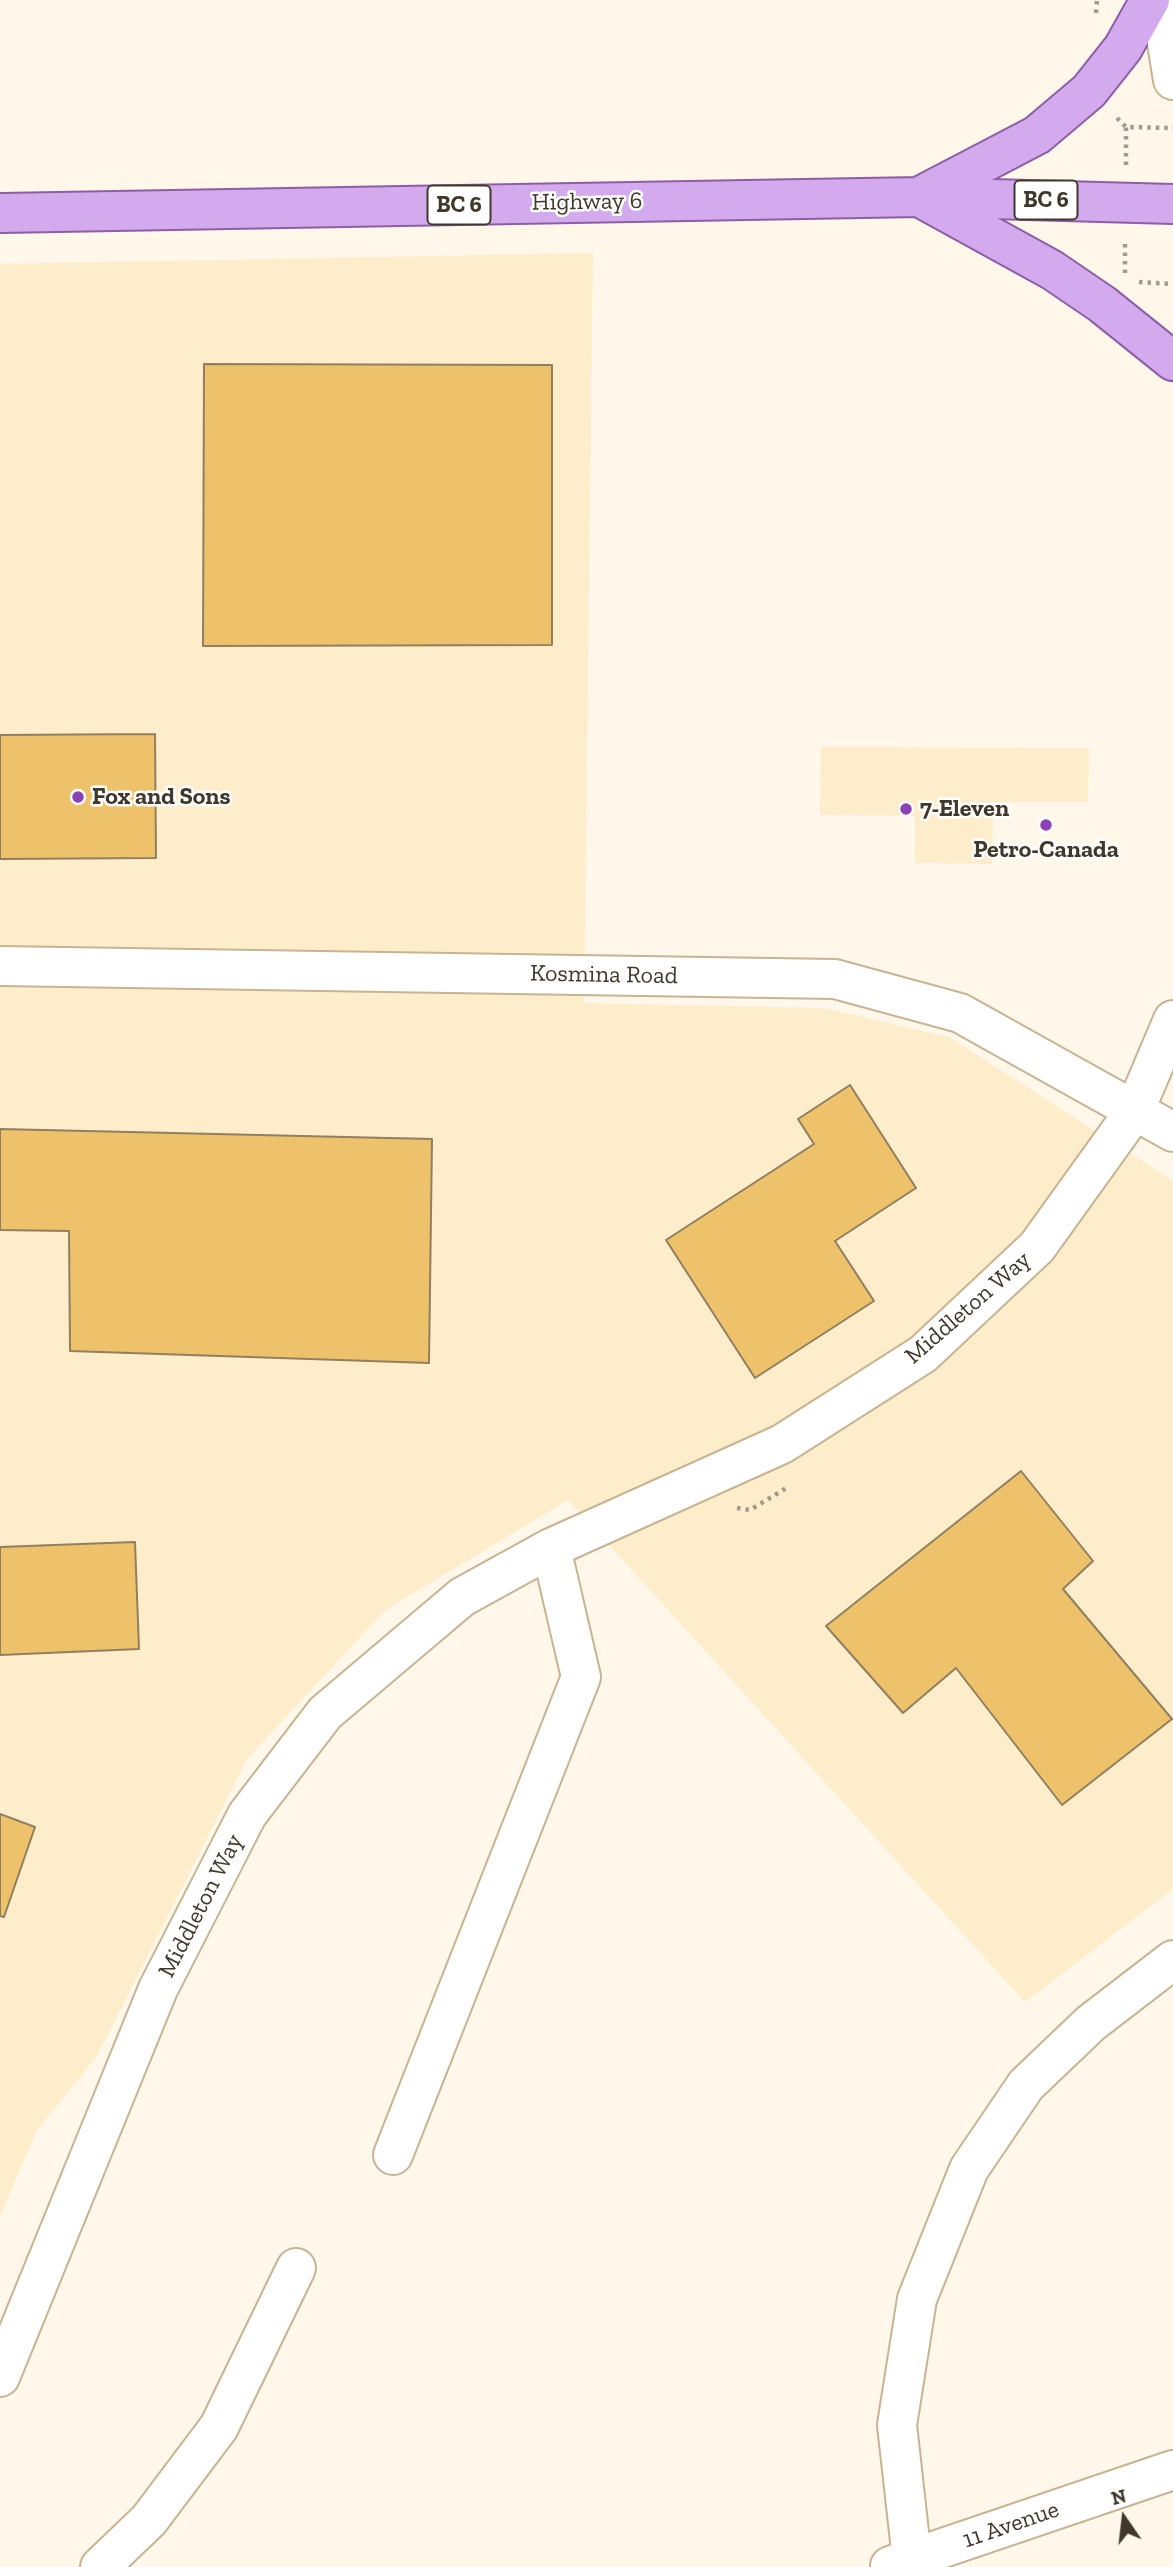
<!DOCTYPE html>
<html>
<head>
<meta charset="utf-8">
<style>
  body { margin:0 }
  #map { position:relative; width:1173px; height:2567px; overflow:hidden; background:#fff7e9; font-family:"Zilla Slab",serif }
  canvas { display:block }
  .north { position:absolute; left:1089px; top:2483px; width:70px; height:70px; -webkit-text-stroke:5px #fff; paint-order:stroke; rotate:346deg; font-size:19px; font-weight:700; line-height:28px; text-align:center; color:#40392b }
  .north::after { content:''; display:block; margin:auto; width:24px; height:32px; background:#40392b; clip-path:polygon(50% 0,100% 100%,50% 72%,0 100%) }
</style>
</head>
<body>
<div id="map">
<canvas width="1173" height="2567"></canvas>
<div class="north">N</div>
</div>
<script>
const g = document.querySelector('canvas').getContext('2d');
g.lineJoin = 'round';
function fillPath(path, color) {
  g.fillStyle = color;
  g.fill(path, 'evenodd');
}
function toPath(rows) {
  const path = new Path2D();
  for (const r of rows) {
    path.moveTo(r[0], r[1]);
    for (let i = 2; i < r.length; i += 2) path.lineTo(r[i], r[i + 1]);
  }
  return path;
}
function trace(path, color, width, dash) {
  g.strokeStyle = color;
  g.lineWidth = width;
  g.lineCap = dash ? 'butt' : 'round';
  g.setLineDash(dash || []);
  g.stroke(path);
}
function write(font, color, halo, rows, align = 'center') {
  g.font = font + ' "Zilla Slab",serif';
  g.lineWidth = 5;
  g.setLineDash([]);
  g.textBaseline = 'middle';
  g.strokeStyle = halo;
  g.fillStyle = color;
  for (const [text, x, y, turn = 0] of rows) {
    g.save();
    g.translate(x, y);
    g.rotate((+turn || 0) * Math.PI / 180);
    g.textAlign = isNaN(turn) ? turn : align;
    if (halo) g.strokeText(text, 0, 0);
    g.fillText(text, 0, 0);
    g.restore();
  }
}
fillPath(toPath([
  [593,253,584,1003,823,1008,949,1037,1173,1181,1173,1889,1025,2002,568,1500,385,1610,247,1759,97,2056,37,2130,0,2216,0,264],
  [821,747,1089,748,1088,802,993,802,992,864,915,863,915,816,820,815]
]), '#feedcb');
const building = toPath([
  [204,364,552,365,552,645,203,646,204,364],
  [155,734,156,858,0,859,0,735,155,734],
  [850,1085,916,1188,835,1241,874,1301,755,1378,666,1240,814,1144,798,1119,850,1085],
  [0,1129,432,1139,429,1363,70,1351,69,1231,0,1230,0,1129],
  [1021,1471,1093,1561,1063,1589,1172,1719,1062,1805,956,1668,903,1713,826,1626,1021,1471],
  [135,1542,139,1649,0,1655,0,1547,135,1542],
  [0,1814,35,1827,4,1917,0,1916,0,1814]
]);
fillPath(building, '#eec26b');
trace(building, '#907f60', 2);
const minor = toPath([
  [1160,0,1173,80],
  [0,966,835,979,960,1013,1173,1132],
  [393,2155,581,1677,551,1548],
  [0,2377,158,1989,247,1815,325,1713,462,1597,551,1548,782,1444,923,1354,1037,1247,1134,1112,1173,1020],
  [912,2559,897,2425,917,2299,969,2169,1026,2085,1091,2023,1173,1960],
  [890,2566,1173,2470],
  [100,2567,149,2520,219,2427,296,2268]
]);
const major = toPath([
  [924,194,1037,135,1089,91,1123,48,1150,0],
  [923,199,1052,270,1102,304,1173,361],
  [0,213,919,197,1173,204]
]);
trace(minor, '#c6b492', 42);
trace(major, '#8d5ea4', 42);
trace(toPath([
  [1096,13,1097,0],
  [1117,118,1126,127,1173,128],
  [1126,165,1126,127],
  [1125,273,1125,240],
  [1139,282,1173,284],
  [737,1508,750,1510,788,1487]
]), '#a29a8c', 4.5, [3.5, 5]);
trace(minor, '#fff', 38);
trace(major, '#d4aaef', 38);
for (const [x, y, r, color] of [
  [78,797,7,"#8a42b5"],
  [906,809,7,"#8a42b5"],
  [1046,825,7,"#8a42b5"]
]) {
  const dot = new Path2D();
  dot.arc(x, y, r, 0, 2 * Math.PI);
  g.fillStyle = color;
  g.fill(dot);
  trace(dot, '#fff', 2.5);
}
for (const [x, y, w] of [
  [1046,200,63],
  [459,205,63]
]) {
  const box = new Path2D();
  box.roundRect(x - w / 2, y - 19.5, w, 39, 5);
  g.fillStyle = '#fff';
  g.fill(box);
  trace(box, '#40392b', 2);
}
write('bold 23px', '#40392b', null, [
  ["BC 6",1046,200],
  ["BC 6",459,205]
]);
write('24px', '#40392b', '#fff', [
  ["Highway 6",587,202,-1],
  ["Kosmina Road",604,975,1],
  ["Middleton Way",968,1308,-41],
  ["Middleton Way",201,1906,-63],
  ["11 Avenue",1011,2525,-19]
]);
write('bold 24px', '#40392b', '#fff', [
  ["Fox and Sons",92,797],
  ["7-Eleven",920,809],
  ["Petro-Canada",1046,850,"center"]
], 'left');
</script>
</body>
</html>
